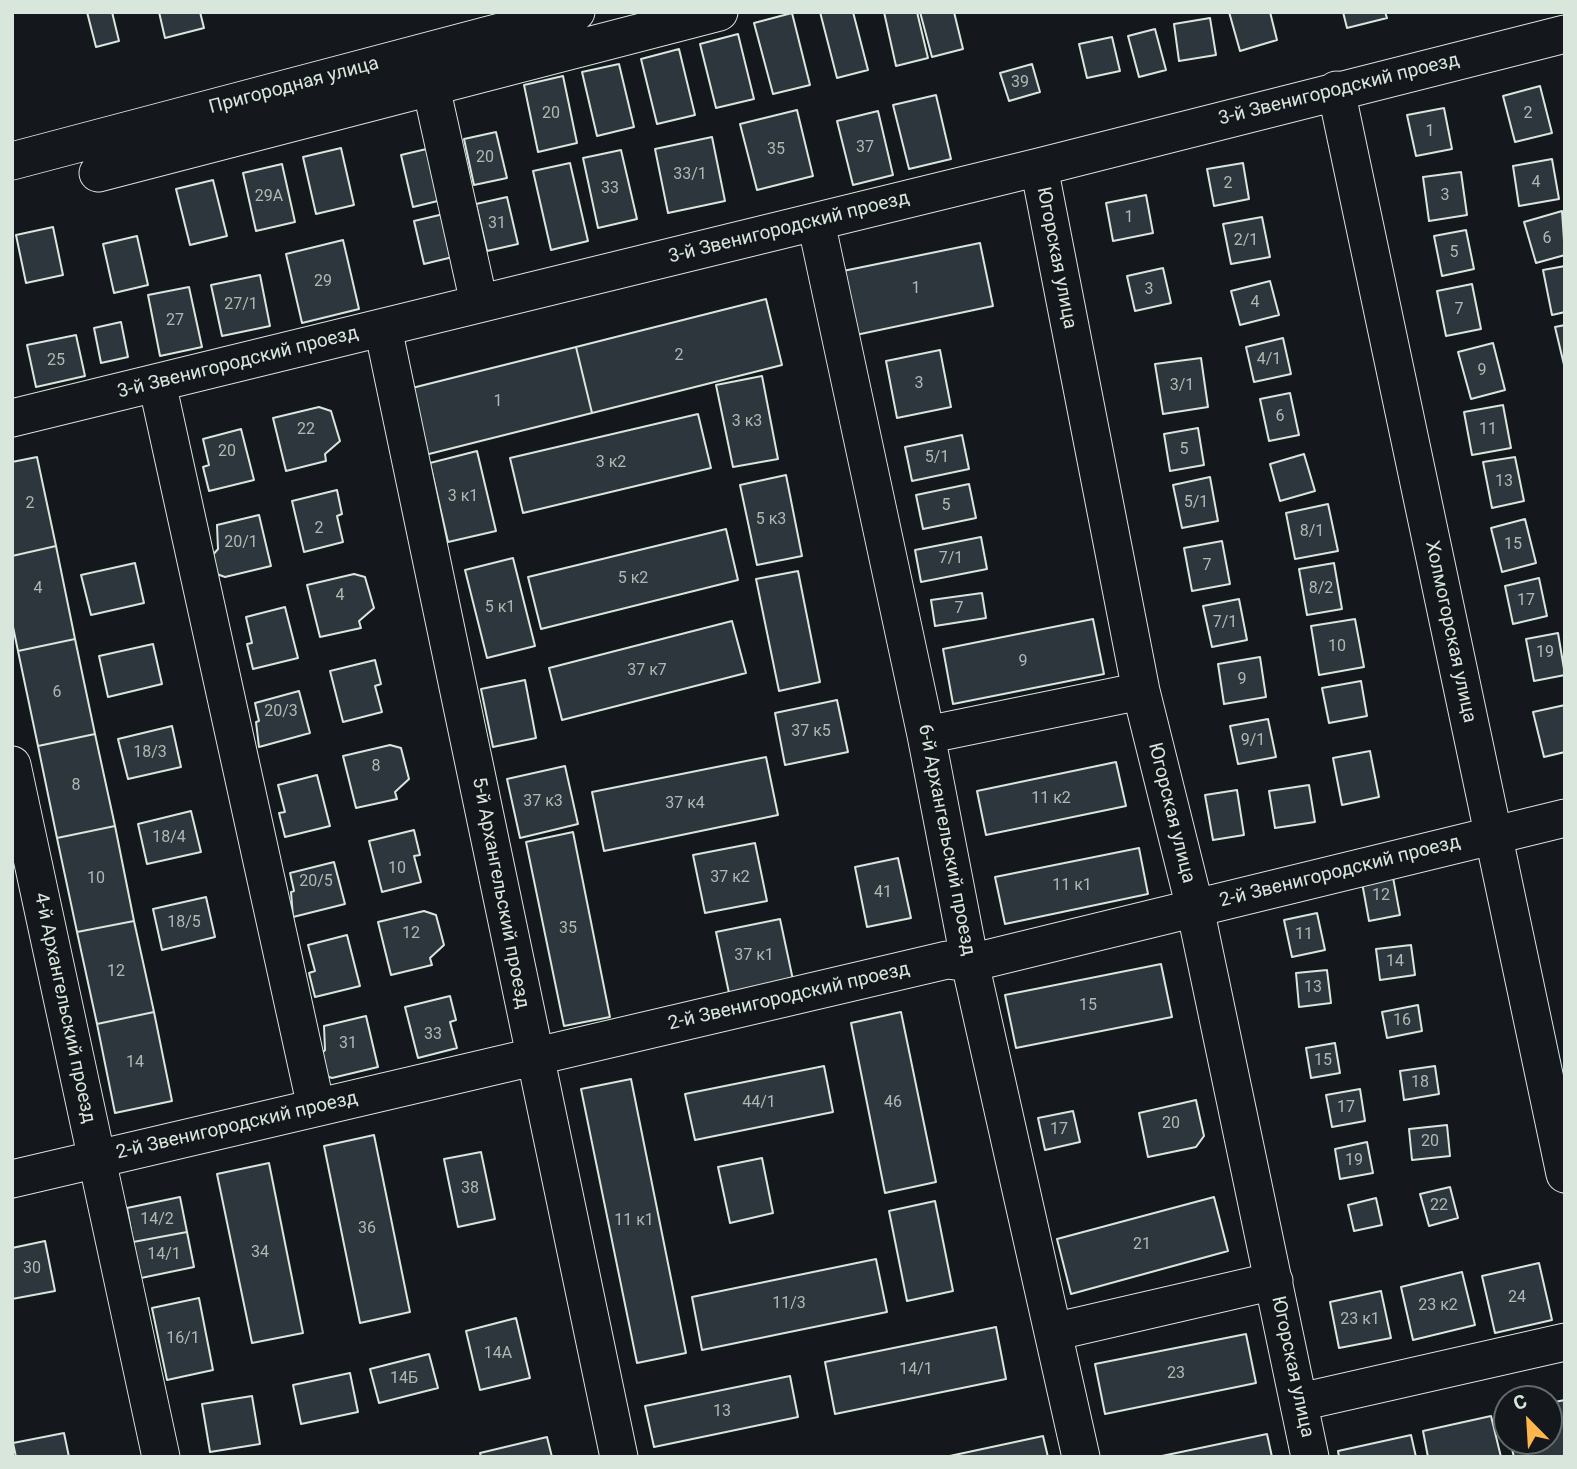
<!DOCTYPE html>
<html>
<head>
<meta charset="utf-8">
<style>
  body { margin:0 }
  #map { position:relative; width:1577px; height:1469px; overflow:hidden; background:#14181c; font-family:Roboto,sans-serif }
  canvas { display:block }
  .frame { position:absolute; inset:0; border:14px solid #d8e6dc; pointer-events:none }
  .north { position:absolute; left:1493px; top:1385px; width:70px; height:70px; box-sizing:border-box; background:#14181c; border:2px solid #626a69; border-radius:50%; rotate:336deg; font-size:19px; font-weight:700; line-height:28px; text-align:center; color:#d8e6dc }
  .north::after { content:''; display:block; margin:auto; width:24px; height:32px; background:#ffb74d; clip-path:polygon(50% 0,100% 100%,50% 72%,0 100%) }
</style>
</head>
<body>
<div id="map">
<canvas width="1577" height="1469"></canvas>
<div class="frame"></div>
<div class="north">С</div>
</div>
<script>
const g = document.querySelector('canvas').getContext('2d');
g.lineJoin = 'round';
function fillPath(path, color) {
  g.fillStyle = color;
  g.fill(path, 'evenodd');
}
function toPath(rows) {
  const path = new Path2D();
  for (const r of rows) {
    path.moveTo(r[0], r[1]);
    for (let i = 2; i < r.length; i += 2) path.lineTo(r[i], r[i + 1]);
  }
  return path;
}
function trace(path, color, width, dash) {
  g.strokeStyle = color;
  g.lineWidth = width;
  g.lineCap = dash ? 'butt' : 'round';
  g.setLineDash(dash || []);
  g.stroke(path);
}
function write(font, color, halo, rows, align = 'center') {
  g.font = font + ' Roboto,sans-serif';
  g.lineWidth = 5;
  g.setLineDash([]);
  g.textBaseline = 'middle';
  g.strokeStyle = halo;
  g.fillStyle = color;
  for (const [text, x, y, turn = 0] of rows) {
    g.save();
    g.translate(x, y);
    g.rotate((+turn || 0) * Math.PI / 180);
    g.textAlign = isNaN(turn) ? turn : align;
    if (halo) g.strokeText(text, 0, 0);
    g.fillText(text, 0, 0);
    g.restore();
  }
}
const building = toPath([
  [87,12,112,12,119,41,96,47,87,12],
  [159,12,200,12,204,28,165,38,159,12],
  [820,12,853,12,868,70,837,78,820,12],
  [884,12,917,12,928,58,896,66,884,12],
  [920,12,954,12,963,49,932,57,920,12],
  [1229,12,1270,12,1277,40,1240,51,1229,12],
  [1343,12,1385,12,1387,18,1347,28,1343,12],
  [792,13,810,85,773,94,754,23,792,13],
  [1210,18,1216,55,1179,61,1174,24,1210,18],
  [1155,29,1166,70,1139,77,1128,36,1155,29],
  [738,34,754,99,716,108,700,44,738,34],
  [1112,37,1120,71,1087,78,1079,44,1112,37],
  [679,49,695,115,657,124,641,59,679,49],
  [619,64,634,127,597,136,582,72,619,64],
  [1032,64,1040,92,1009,101,1000,73,1032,64],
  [563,76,577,143,538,152,524,85,563,76],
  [1540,86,1552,133,1515,142,1503,96,1540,86],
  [936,95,951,159,909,169,893,105,936,95],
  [1444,108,1452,149,1416,156,1407,115,1444,108],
  [797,110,813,176,757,190,740,124,797,110],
  [878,111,893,175,853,185,837,121,878,111],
  [496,132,507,178,474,185,464,139,496,132],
  [712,137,725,201,668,213,655,149,712,137],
  [435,147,446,199,413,207,401,155,435,147],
  [341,148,354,205,316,214,303,157,341,148],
  [621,150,637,219,598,228,583,158,621,150],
  [1552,159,1559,199,1519,206,1513,166,1552,159],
  [570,163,588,241,551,250,533,171,570,163],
  [1243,163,1249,199,1214,206,1207,169,1243,163],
  [282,164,295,222,256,231,243,173,282,164],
  [1461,172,1467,215,1429,221,1423,177,1461,172],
  [213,180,227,236,190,245,176,189,213,180],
  [1146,195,1153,233,1113,241,1106,203,1146,195],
  [507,197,518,244,487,251,476,204,507,197],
  [1562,211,1565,255,1536,263,1524,222,1562,211],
  [448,213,457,256,424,264,414,221,448,213],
  [1262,217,1270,257,1231,264,1223,224,1262,217],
  [53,227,63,275,26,283,16,235,53,227],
  [1466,230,1474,269,1442,276,1434,236,1466,230],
  [137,236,148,285,114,293,103,244,137,236],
  [343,240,359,309,302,323,286,254,343,240],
  [980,243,993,306,851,336,838,272,980,243],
  [1565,266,1565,312,1552,315,1543,270,1565,266],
  [1163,268,1171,303,1135,311,1127,276,1163,268],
  [260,275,270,326,222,336,211,285,260,275],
  [1270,281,1279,315,1240,325,1231,291,1270,281],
  [1472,284,1481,329,1446,336,1437,291,1472,284],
  [189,287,202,347,160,356,148,295,189,287],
  [766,299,782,365,592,413,576,347,766,299],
  [121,322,128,357,101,363,94,328,121,322],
  [1565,325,1565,369,1555,327,1565,325],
  [76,335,85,376,36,387,27,345,76,335],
  [1283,338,1291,374,1254,382,1246,347,1283,338],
  [1493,343,1505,390,1471,399,1458,352,1493,343],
  [576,347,592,413,421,456,404,390,576,347],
  [940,350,951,407,897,418,886,361,940,350],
  [1201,358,1208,407,1163,414,1155,364,1201,358],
  [762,376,778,459,733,467,716,385,762,376],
  [1290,393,1299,435,1269,441,1260,399,1290,393],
  [1503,405,1511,448,1472,455,1464,412,1503,405],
  [319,407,331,411,340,441,325,454,326,461,286,471,273,418,319,407],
  [698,414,711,468,523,513,510,458,698,414],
  [1198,428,1204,465,1170,471,1164,434,1198,428],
  [241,429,254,480,209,491,203,467,209,465,203,439,241,429],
  [962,435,969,469,912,481,905,447,962,435],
  [477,451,496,531,448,542,430,463,477,451],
  [1304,454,1315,491,1280,501,1270,464,1304,454],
  [37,457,56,546,12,556,12,462,37,457],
  [1515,457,1524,501,1492,508,1483,462,1515,457],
  [786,475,802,556,757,565,740,485,786,475],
  [1210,477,1218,521,1182,528,1173,485,1210,477],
  [969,484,976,518,923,529,916,495,969,484],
  [337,490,342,514,337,516,343,542,304,552,292,501,337,490],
  [1328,504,1338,551,1295,559,1286,513,1328,504],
  [259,515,271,566,225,577,214,573,210,558,218,549,217,525,259,515],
  [1525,519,1536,563,1502,572,1491,528,1525,519],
  [726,529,738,580,541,629,528,577,726,529],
  [981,537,987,569,921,582,915,550,981,537],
  [1222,541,1230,584,1192,591,1184,548,1222,541],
  [56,546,75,639,18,651,12,622,12,556,56,546],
  [513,558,535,646,487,658,465,570,513,558],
  [135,563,144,603,91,615,81,575,135,563],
  [1334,563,1342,609,1307,615,1299,569,1334,563],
  [798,571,820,682,779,691,756,579,798,571],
  [354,574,365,577,374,608,359,621,361,628,320,637,307,585,354,574],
  [1539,578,1547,616,1513,624,1505,586,1539,578],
  [982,593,986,618,935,626,931,600,982,593],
  [1239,599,1247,640,1212,647,1203,606,1239,599],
  [285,607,298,658,253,669,247,644,252,643,246,617,285,607],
  [1093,619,1104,674,953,704,943,649,1093,619],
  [1355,619,1364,667,1319,675,1311,626,1355,619],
  [732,621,746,673,562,720,549,668,732,621],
  [1558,633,1565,675,1534,681,1526,639,1558,633],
  [75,639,95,734,38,746,18,651,75,639],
  [153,644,162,684,108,697,99,656,153,644],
  [1260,657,1266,697,1224,704,1218,664,1260,657],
  [375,660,381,684,375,686,382,712,343,722,330,671,375,660],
  [525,680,536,738,493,747,481,689,525,680],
  [1361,681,1367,716,1329,723,1322,688,1361,681],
  [299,691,310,733,259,747,256,722,259,721,255,703,299,691],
  [837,700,848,752,785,765,775,713,837,700],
  [1565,705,1565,752,1544,757,1533,712,1565,705],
  [1268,719,1276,757,1238,764,1230,726,1268,719],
  [172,726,181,767,128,779,118,739,172,726],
  [95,734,115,826,57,838,38,746,95,734],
  [390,745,401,748,409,779,395,792,397,799,356,808,343,756,390,745],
  [1370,751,1379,797,1342,805,1333,758,1370,751],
  [766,757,778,815,604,851,592,792,766,757],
  [1116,762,1126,806,986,835,977,791,1116,762],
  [565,766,578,824,520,838,507,779,565,766],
  [317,775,330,826,285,837,279,813,285,812,278,785,317,775],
  [1309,785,1315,822,1275,828,1269,791,1309,785],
  [1237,790,1244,835,1213,840,1205,795,1237,790],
  [191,811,201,852,147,864,138,824,191,811],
  [115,826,134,921,77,932,57,838,115,826],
  [414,830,420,855,414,856,421,882,382,892,369,841,414,830],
  [573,832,610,1017,564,1026,526,842,573,832],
  [755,843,767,901,705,913,693,855,755,843],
  [1139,848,1148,894,1005,924,995,877,1139,848],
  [898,858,911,918,867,927,855,867,898,858],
  [334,862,345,904,293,917,291,892,294,891,290,873,334,862],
  [1392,872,1400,915,1369,921,1361,877,1392,872],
  [206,897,215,937,162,950,153,909,206,897],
  [424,911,436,915,444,945,430,958,432,965,391,975,378,922,424,911],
  [1317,913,1325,950,1292,957,1284,920,1317,913],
  [780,919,793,980,729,993,716,932,780,919],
  [134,921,154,1012,97,1024,77,932,134,921],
  [347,935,360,986,315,997,309,973,315,971,308,945,347,935],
  [1411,945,1415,975,1380,980,1376,949,1411,945],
  [1161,964,1172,1017,1016,1048,1005,995,1161,964],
  [1327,970,1331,1003,1299,1007,1296,973,1327,970],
  [450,996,456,1020,450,1022,457,1048,418,1058,405,1007,450,996],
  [1418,1005,1422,1031,1387,1038,1382,1012,1418,1005],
  [154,1012,172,1101,115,1113,97,1024,154,1012],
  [901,1012,936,1182,885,1193,851,1023,901,1012],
  [366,1016,378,1067,332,1078,321,1074,316,1059,325,1050,324,1026,366,1016],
  [1335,1043,1340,1073,1311,1078,1306,1048,1335,1043],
  [824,1066,833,1112,695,1140,685,1094,824,1066],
  [1435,1066,1439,1094,1404,1100,1400,1071,1435,1066],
  [631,1079,686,1353,637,1363,581,1089,631,1079],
  [1360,1089,1365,1121,1332,1127,1326,1095,1360,1089],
  [1196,1100,1204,1136,1196,1147,1148,1157,1139,1113,1196,1100],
  [1073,1111,1080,1142,1045,1150,1038,1118,1073,1111],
  [1447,1125,1450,1156,1412,1160,1409,1129,1447,1125],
  [374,1135,410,1312,360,1323,324,1146,374,1135],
  [1367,1142,1373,1173,1340,1179,1335,1149,1367,1142],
  [481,1152,495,1219,458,1227,444,1159,481,1152],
  [762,1158,773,1213,730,1223,718,1167,762,1158],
  [269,1163,303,1333,252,1343,217,1174,269,1163],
  [1450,1187,1458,1218,1429,1226,1420,1194,1450,1187],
  [180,1197,187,1232,133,1242,127,1208,180,1197],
  [1214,1197,1228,1251,1071,1294,1057,1239,1214,1197],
  [1376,1198,1382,1225,1354,1231,1348,1205,1376,1198],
  [935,1201,953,1291,907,1301,889,1211,935,1201],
  [187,1232,194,1267,141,1278,133,1242,187,1232],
  [45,1241,55,1291,12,1299,12,1248,45,1241],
  [876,1259,887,1312,702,1350,692,1297,876,1259],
  [1539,1263,1552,1320,1495,1333,1482,1276,1539,1263],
  [1462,1272,1475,1325,1413,1340,1401,1287,1462,1272],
  [1381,1291,1391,1338,1339,1348,1330,1302,1381,1291],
  [199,1298,213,1370,167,1380,152,1308,199,1298],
  [516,1318,530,1378,480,1390,466,1331,516,1318],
  [996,1327,1006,1379,835,1414,825,1362,996,1327],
  [1246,1334,1256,1383,1105,1414,1095,1364,1246,1334],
  [429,1354,438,1388,379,1403,370,1369,429,1354],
  [350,1373,358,1412,301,1424,293,1385,350,1373],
  [790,1376,798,1417,654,1447,645,1406,790,1376],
  [252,1396,260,1444,210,1452,202,1404,252,1396],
  [1565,1400,1565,1457,1514,1457,1510,1441,1549,1441,1549,1403,1565,1400],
  [1491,1416,1501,1457,1428,1457,1423,1431,1491,1416],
  [64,1433,69,1457,16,1457,13,1443,64,1433],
  [1267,1434,1272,1457,1157,1457,1267,1434],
  [1411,1435,1416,1457,1339,1457,1338,1451,1411,1435],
  [1043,1436,1048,1457,945,1457,1043,1436],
  [547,1437,552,1457,481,1457,480,1453,547,1437]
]);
fillPath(building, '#2c363c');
trace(building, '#d8e6dc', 2);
const minor = toPath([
  [431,87,479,303],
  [1336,90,1565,1174],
  [12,161,576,12],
  [1039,167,1141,691,1195,908,1310,1457],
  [98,173,719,12],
  [816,222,926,735,970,963,1081,1457],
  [383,328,619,1457],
  [157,383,316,1107],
  [12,418,1039,167,1565,34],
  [926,735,1141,691],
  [12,765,161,1457],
  [12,1179,947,960,970,963,1565,818],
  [1053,1332,1274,1281],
  [1300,1402,1565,1342]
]);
trace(minor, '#d8e6dc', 39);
trace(minor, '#14181c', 37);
write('16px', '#adbab4', null, [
  ["39",1020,83],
  ["20",551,114],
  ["2",1528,114],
  ["1",1430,132],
  ["37",865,148],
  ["35",776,150],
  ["20",485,158],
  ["33/1",690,175],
  ["4",1536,183],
  ["2",1228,184],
  ["33",610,189],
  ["3",1445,196],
  ["29А",269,197],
  ["1",1129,218],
  ["31",497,224],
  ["6",1547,239],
  ["2/1",1246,241],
  ["5",1454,253],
  ["29",323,282],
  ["1",916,289],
  ["3",1149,290],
  ["4",1255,303],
  ["27/1",241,305],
  ["7",1459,310],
  ["27",175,321],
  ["2",679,356],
  ["4/1",1269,360],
  ["25",56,361],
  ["9",1482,371],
  ["3",919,384],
  ["3/1",1182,386],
  ["1",498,402],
  ["6",1280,417],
  ["3 к3",747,422],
  ["22",306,430],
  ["11",1488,430],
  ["5",1184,450],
  ["20",227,452],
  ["5/1",937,458],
  ["3 к2",611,463],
  ["13",1504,482],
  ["3 к1",463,497],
  ["5/1",1196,503],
  ["2",30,504],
  ["5",946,506],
  ["5 к3",771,520],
  ["2",319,529],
  ["8/1",1312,532],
  ["20/1",241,543],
  ["15",1513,545],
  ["7/1",951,559],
  ["7",1207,566],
  ["5 к2",633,579],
  ["4",38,589],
  ["8/2",1321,589],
  ["4",340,596],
  ["17",1526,601],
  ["5 к1",500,608],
  ["7",959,609],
  ["7/1",1225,623],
  ["10",1337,647],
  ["19",1545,653],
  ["9",1023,662],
  ["37 к7",647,671],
  ["9",1242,680],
  ["6",57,693],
  ["20/3",281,712],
  ["37 к5",811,732],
  ["9/1",1253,741],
  ["18/3",150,753],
  ["8",376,767],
  ["8",76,786],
  ["11 к2",1051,799],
  ["37 к3",543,802],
  ["37 к4",685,804],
  ["18/4",169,838],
  ["10",397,869],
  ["37 к2",730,878],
  ["10",96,879],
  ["20/5",316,882],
  ["11 к1",1072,886],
  ["41",883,893],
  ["12",1381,896],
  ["18/5",184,923],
  ["35",568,929],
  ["12",411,934],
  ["11",1304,935],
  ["37 к1",754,956],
  ["14",1395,962],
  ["12",116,972],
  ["13",1313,988],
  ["15",1088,1006],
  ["16",1402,1021],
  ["33",433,1035],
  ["31",348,1044],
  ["15",1323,1061],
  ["14",135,1063],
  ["18",1420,1083],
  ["44/1",759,1103],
  ["46",893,1103],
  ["17",1346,1108],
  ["20",1171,1124],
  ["17",1059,1130],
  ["20",1430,1142],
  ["19",1354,1161],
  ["38",470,1189],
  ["22",1439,1206],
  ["14/2",157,1220],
  ["11 к1",634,1221],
  ["36",367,1229],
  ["21",1142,1245],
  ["34",260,1253],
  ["14/1",164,1255],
  ["30",32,1269],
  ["24",1517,1298],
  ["11/3",789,1304],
  ["23 к2",1438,1306],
  ["23 к1",1360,1320],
  ["16/1",183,1339],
  ["14А",498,1354],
  ["14/1",916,1370],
  ["23",1176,1374],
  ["14Б",404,1379],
  ["13",722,1412]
]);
write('19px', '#d8e6dc', '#14181c', [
  ["Пригородная улица",294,86,-15],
  ["3-й Звенигородский проезд",1339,90,-14],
  ["3-й Звенигородский проезд",789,228,-14],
  ["Югорская улица",1056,258,79],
  ["3-й Звенигородский проезд",238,363,-14],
  ["Холмогорская улица",1450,632,78],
  ["Югорская улица",1171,813,76],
  ["6-й Архангельский проезд",946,840,79],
  ["2-й Звенигородский проезд",1340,872,-14],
  ["5-й Архангельский проезд",500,893,79],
  ["2-й Звенигородский проезд",789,997,-13],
  ["4-й Архангельский проезд",64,1008,78],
  ["2-й Звенигородский проезд",237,1126,-13],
  ["Югорская улица",1292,1367,78]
]);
</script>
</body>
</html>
